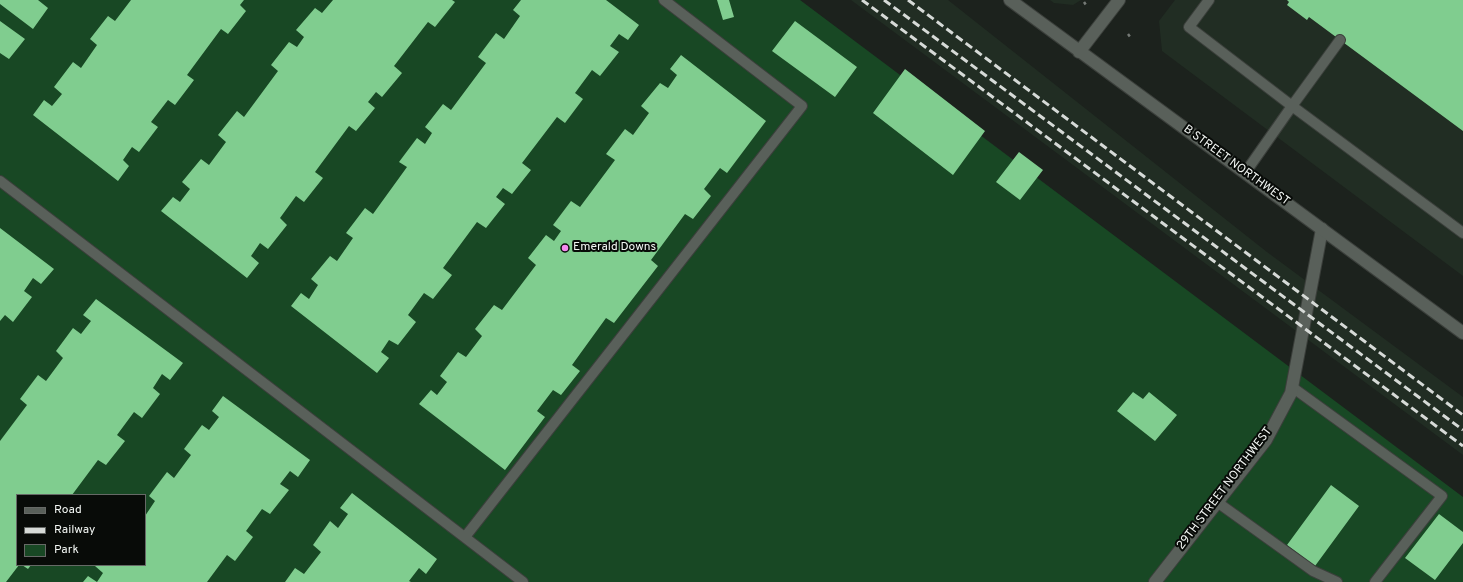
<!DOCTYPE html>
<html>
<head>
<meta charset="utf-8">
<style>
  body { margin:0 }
  #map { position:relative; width:1463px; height:582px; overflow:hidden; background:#1c221d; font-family:Overpass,sans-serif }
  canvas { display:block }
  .legend { position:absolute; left:16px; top:494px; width:130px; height:72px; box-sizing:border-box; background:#080b08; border:1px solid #666966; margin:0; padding:5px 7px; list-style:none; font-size:12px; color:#f2f6f3 }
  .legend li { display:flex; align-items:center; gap:8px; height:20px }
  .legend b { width:20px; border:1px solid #666966 }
</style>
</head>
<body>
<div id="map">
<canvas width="1463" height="582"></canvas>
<ul class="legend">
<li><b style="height:5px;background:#59605a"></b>Road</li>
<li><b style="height:5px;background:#d6dad7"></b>Railway</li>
<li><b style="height:11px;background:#184824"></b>Park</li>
</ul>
</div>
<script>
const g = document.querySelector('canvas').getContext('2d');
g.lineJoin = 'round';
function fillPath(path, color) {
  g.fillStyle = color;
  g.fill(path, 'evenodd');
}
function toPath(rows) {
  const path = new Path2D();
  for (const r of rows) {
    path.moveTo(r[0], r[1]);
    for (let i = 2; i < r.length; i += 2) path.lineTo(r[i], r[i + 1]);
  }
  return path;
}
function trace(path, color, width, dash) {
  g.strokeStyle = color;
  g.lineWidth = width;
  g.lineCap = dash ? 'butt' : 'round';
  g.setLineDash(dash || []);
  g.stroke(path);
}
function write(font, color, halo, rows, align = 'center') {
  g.font = font + ' Overpass,sans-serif';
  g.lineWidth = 4;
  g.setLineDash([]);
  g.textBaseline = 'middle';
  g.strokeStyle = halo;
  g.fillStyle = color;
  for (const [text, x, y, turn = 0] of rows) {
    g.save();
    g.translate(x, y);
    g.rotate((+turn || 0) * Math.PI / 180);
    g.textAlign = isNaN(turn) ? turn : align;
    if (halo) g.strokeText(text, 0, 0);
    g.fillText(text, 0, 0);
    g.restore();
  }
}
fillPath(toPath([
  [851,0,948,0,1267,252,1463,397,1463,455],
  [1050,0,1081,0,1073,5,1054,3],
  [1175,0,1463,0,1463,276,1162,51,1159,21]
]), '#212d23');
fillPath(toPath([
  [0,0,800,0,1463,497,1463,582,0,582],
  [17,495,145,495,145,565,17,565]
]), '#184824');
fillPath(toPath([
  [0,0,38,0,48,8,33,29,0,4],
  [131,0,244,0,240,5,246,11,228,34,221,29,187,75,194,80,175,105,168,100,151,122,158,127,139,152,132,147,123,160,129,166,118,181,33,115,44,100,52,106,62,94,54,87,73,62,81,68,97,45,90,39,108,16,115,21],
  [333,0,452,0,455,2,435,27,428,22,394,66,402,73,382,97,376,92,368,102,375,108,356,131,349,126,315,172,323,178,304,202,296,196,280,218,287,225,268,249,260,243,251,256,259,263,247,278,161,211,173,197,180,202,190,189,182,182,201,159,209,165,226,142,218,135,237,111,244,117,278,71,271,65,289,42,297,47,304,37,296,30,315,8,322,13],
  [521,0,606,0,639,25,628,40,619,34,610,46,619,52,600,76,592,70,575,93,583,99,565,123,557,117,522,163,531,170,512,194,503,188,496,197,505,204,486,228,477,222,443,268,452,275,433,299,424,293,408,315,416,322,398,345,389,340,381,352,389,358,377,373,291,306,301,293,309,299,318,285,311,279,330,256,337,261,353,238,346,233,365,208,373,214,407,167,399,162,417,138,425,144,432,133,425,127,443,104,451,110,486,63,478,57,496,33,504,39,520,16,513,10],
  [717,0,729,0,734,17,723,20],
  [1287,0,1463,0,1463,131,1309,17,1307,20,1287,5,1289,2],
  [0,21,25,39,9,59,0,53],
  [795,21,857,67,835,97,772,51],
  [681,55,766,121,727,173,720,168,704,189,711,196,693,219,685,214,651,260,658,266,614,323,606,318,572,365,580,371,561,395,553,390,537,411,545,417,505,470,419,404,431,390,437,395,447,382,440,376,458,352,466,357,482,336,475,329,494,305,502,310,536,265,528,258,546,235,554,241,561,231,553,225,571,201,580,207,615,160,606,154,625,129,633,135,649,113,641,106,660,83,668,88,677,75,670,69],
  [905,69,985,131,953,175,873,113],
  [1019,152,1043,170,1020,200,996,182],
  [0,228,54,269,41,284,33,278,24,291,32,297,13,322,5,315,0,321],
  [96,299,183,363,170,380,162,374,153,388,160,394,142,418,134,412,117,435,125,441,106,465,98,460,72,495,17,495,17,565,19,565,6,582,0,582,0,441,27,405,20,399,38,375,46,381,63,358,56,351,73,328,81,334,91,321,83,315],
  [1133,392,1143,399,1149,392,1177,415,1155,441,1117,411],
  [223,396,310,460,298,477,290,471,280,484,289,490,270,514,262,509,246,531,253,537,235,561,227,555,207,582,83,582,88,576,97,582,103,573,95,566,96,565,145,565,145,516,155,501,149,496,167,472,174,478,191,455,184,449,202,425,209,430,219,417,212,411],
  [1331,485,1359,506,1315,566,1287,545],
  [352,493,437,559,426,574,419,568,409,581,411,582,285,582,295,568,304,574,321,552,313,545,330,521,338,528,348,514,340,508],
  [1439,514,1463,532,1463,543,1435,580,1405,558],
  [22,565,31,565,28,569]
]), '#80cd8f');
const lane = toPath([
  [1209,0,1189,27,1292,106,1340,40],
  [1245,173,1292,106,1463,233],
  [0,181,523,582],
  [1292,387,1442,496,1375,582],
  [1217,502,1313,571,1337,582],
  [465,537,802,106,664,0]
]);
const street = toPath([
  [1155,582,1266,440,1291,393,1322,229]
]);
const secondary = toPath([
  [1010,0,1463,333],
  [1079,52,1119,0]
]);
trace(lane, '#3b3f3b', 12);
trace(street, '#3b3f3b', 14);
trace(secondary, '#3b3f3b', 14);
trace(toPath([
  [1084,2,1086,5],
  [1128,34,1131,38]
]), '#757a76', 2.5, [3, 2]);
trace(lane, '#59605a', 10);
trace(street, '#59605a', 12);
trace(secondary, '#59605a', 12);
trace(toPath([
  [862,0,1463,446],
  [884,0,1463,430],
  [908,0,1463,415]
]), '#d6dad7', 3, [8, 4]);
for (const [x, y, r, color] of [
  [565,248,4,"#f589ef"]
]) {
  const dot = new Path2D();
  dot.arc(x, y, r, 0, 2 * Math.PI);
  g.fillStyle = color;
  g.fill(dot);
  trace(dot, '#080b08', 1.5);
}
write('12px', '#f2f6f3', '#080b08', [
  ["B STREET NORTHWEST",1236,166,36],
  ["29TH STREET NORTHWEST",1225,489,-53]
]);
write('12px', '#f2f6f3', '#080b08', [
  ["Emerald Downs",573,248]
], 'left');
</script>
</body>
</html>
